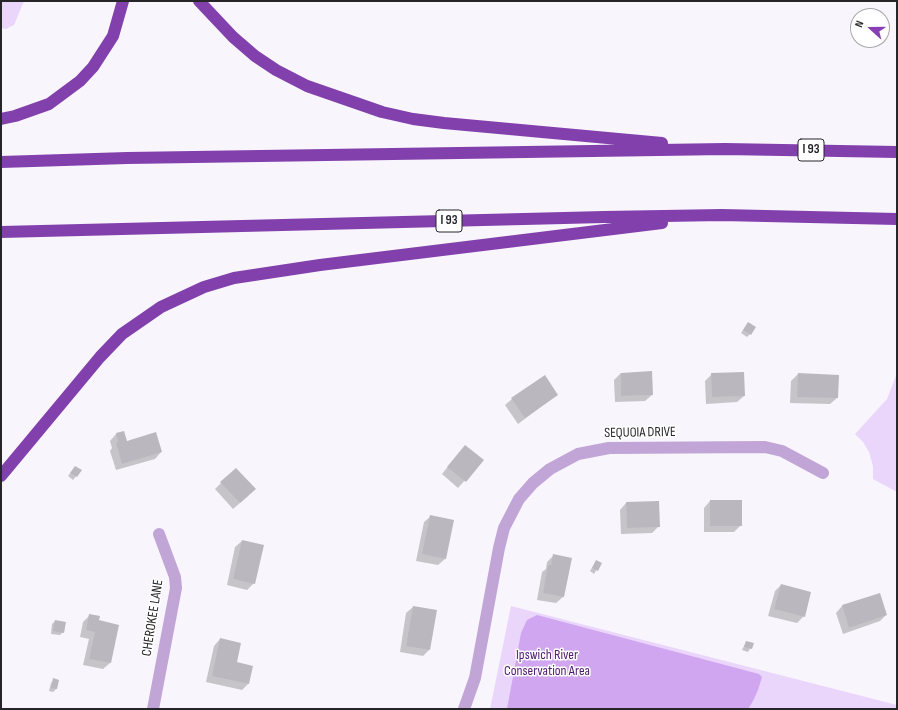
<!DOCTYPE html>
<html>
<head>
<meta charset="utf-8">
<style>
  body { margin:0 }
  #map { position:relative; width:898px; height:710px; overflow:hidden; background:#f8f5fc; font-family:"Sofia Sans Condensed",sans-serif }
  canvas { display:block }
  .frame { position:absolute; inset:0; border:2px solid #262528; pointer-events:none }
  .north { position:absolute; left:850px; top:8px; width:40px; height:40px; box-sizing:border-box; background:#fff; border:1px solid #a8a8a9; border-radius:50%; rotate:291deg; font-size:11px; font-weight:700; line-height:16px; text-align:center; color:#262528 }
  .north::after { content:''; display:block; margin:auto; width:14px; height:18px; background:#8740b3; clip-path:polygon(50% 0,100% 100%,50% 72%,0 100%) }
</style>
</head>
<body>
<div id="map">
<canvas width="898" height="710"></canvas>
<div class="frame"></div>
<div class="north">N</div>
</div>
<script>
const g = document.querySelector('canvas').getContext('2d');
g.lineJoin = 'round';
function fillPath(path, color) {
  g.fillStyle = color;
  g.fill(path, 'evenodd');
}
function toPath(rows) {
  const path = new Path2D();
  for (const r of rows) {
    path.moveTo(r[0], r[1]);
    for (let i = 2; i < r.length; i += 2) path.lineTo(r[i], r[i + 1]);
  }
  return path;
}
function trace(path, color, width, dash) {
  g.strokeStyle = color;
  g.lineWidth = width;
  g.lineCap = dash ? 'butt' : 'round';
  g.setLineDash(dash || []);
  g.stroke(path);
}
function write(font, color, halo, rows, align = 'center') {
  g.font = font + ' "Sofia Sans Condensed",sans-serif';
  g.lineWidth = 3;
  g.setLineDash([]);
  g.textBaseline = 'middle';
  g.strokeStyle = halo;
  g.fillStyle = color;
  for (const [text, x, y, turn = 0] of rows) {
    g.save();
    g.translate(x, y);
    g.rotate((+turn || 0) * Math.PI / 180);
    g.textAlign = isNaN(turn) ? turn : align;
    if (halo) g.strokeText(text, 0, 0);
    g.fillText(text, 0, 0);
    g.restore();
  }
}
fillPath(toPath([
  [1,1,24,1,14,25,6,29,1,28],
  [897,373,897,492,873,479,873,466,869,452,863,442,855,434,887,399],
  [511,606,897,705,897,709,490,709]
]), '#ead5fb');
fillPath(toPath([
  [537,615,759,674,762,677,758,690,753,701,748,709,507,709,521,633,527,620]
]), '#d0a6f0');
fillPath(toPath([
  [748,323,750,334,747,337,741,333],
  [621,373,652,395,645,401,615,402,614,380],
  [712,374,744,396,737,402,706,404,705,381],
  [798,374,837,398,830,404,790,403,791,381],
  [557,395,518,424,505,405,512,399],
  [123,432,126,442,161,452,155,459,116,470,110,451,112,448,110,441,116,434],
  [459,453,483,460,458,488,442,474],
  [75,467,80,471,73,480,68,476],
  [221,483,248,496,233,509,215,489],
  [710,501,741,525,734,532,704,532,704,508],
  [626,503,659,526,652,533,621,534,620,510],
  [431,516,445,559,438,565,416,561,424,522],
  [242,541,254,583,247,590,227,585,235,547],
  [554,555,571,559,563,597,556,603,537,600,542,572,546,569,547,562],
  [596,561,600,564,594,574,590,571],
  [781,585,804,616,797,623,768,616,775,591],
  [842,606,886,615,880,621,843,634,836,613],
  [413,607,429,650,423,656,400,652,406,613],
  [90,615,98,621,110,663,103,669,83,665,89,639,80,637,83,622],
  [55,621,63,632,60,635,51,634,52,624],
  [220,639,249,683,242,690,206,682,214,646],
  [746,642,753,644,748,652,742,650],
  [54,680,56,689,53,692,49,691,51,683]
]), '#0003');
fillPath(toPath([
  [748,322,756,327,751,335,743,330],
  [652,371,653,395,621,396,621,373],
  [744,372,745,396,712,397,711,373],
  [798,373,839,375,838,398,797,397],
  [545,375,558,395,525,418,511,398],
  [124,431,127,441,156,432,162,452,122,464,116,443,118,442,116,433],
  [465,445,484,460,466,482,447,467],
  [75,466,82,470,77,477,70,473],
  [236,468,256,489,240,503,220,482],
  [710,500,742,500,742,526,710,526],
  [659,501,660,527,627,528,626,502],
  [430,515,454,520,446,559,422,554],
  [242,540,264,545,255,584,233,579],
  [553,554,572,558,564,597,543,593,548,565,551,565],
  [596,560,602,563,598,571,592,568],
  [781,584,811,592,805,617,774,609],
  [880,593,887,615,849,628,842,605],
  [413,606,437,610,430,650,406,646],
  [89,614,100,616,99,620,119,625,111,663,89,659,95,632,86,630],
  [55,620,66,622,64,633,53,631],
  [220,638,241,643,237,662,253,666,249,684,212,676],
  [746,641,754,643,752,649,744,647],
  [53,678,59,680,57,689,51,688]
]), '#bbb7be');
trace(toPath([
  [153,709,176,588,175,577,159,534],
  [464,709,475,678,499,548,504,528,519,499,533,483,550,469,578,454,609,448,765,447,782,451,823,473]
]), '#c1a5d7', 12);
trace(toPath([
  [199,1,233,37,255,56,276,70,307,86,382,112,413,119,444,123,662,143],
  [1,119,15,116,49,104,80,81,93,67,113,36,123,1],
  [1,162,127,158,725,149,897,152],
  [1,232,604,217,722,215,897,219],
  [1,476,100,357,122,334,161,307,204,287,234,278,320,265,662,223]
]), '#8240ac', 12);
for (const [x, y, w] of [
  [811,150,26],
  [449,221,26]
]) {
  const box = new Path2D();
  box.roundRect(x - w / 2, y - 11, w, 22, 3);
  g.fillStyle = '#fff';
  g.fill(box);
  trace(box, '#262528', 1);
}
write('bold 13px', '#262528', null, [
  ["I 93",811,150],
  ["I 93",449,221]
]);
write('14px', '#262528', '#fff', [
  ["SEQUOIA DRIVE",640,433,-1],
  ["CHEROKEE LANE",153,618,-81]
]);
write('14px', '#501a6f', '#fff', [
  ["Ipswich River",547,655],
  ["Conservation Area",547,671]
]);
</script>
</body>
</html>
